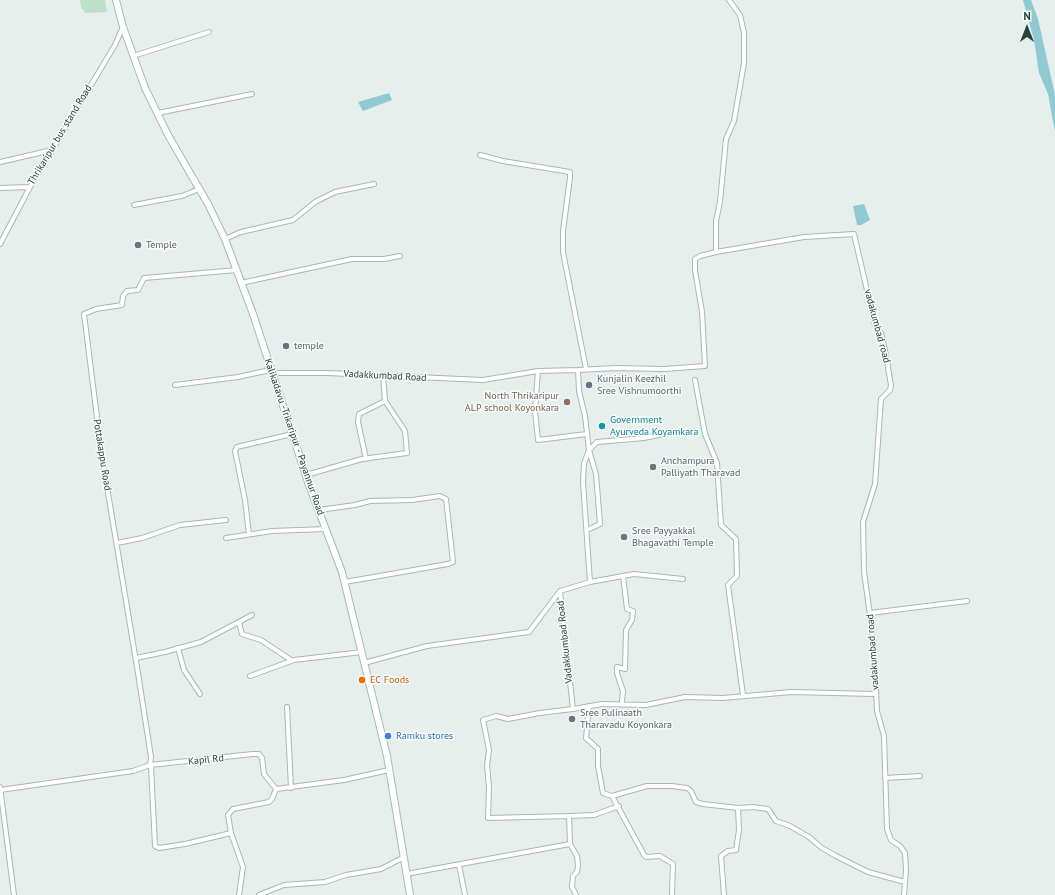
<!DOCTYPE html>
<html>
<head>
<meta charset="utf-8">
<style>
  body { margin:0 }
  #map { position:relative; width:1055px; height:895px; overflow:hidden; background:#e6efeb; font-family:"PT Sans",sans-serif }
  canvas { display:block }
  .north { position:absolute; left:1007px; top:8px; width:40px; height:40px; -webkit-text-stroke:3px #f7fbf9; paint-order:stroke; rotate:0deg; font-size:11px; font-weight:700; line-height:16px; text-align:center; color:#24423a }
  .north::after { content:''; display:block; margin:auto; width:14px; height:18px; background:#24423a; clip-path:polygon(50% 0,100% 100%,50% 72%,0 100%) }
</style>
</head>
<body>
<div id="map">
<canvas width="1055" height="895"></canvas>
<div class="north">N</div>
</div>
<script>
const g = document.querySelector('canvas').getContext('2d');
g.lineJoin = 'round';
function fillPath(path, color) {
  g.fillStyle = color;
  g.fill(path, 'evenodd');
}
function toPath(rows) {
  const path = new Path2D();
  for (const r of rows) {
    path.moveTo(r[0], r[1]);
    for (let i = 2; i < r.length; i += 2) path.lineTo(r[i], r[i + 1]);
  }
  return path;
}
function trace(path, color, width, dash) {
  g.strokeStyle = color;
  g.lineWidth = width;
  g.lineCap = dash ? 'butt' : 'round';
  g.setLineDash(dash || []);
  g.stroke(path);
}
function write(font, color, halo, rows, align = 'center') {
  g.font = font + ' "PT Sans",sans-serif';
  g.lineWidth = 3;
  g.setLineDash([]);
  g.textBaseline = 'middle';
  g.strokeStyle = halo;
  g.fillStyle = color;
  for (const [text, x, y, turn = 0] of rows) {
    g.save();
    g.translate(x, y);
    g.rotate((+turn || 0) * Math.PI / 180);
    g.textAlign = isNaN(turn) ? turn : align;
    if (halo) g.strokeText(text, 0, 0);
    g.fillText(text, 0, 0);
    g.restore();
  }
}
fillPath(toPath([
  [80,0,105,0,107,12,85,13,81,7]
]), '#bfe0c8');
fillPath(toPath([
  [1023,0,1031,0,1038,19,1055,95,1055,132,1048,94,1039,73,1034,40],
  [389,93,392,100,363,111,358,102],
  [864,204,870,220,861,225,857,225,853,206]
]), '#8ec9d4');
const street = toPath([
  [133,56,209,32],
  [158,113,252,94],
  [480,155,503,161,570,172,570,178,563,231,563,252,586,369],
  [0,162,52,150],
  [0,188,30,187],
  [134,205,182,196,199,189],
  [225,239,241,232,293,220,315,202,335,192,374,184],
  [0,244,30,187,115,45,123,27],
  [716,252,716,221,720,202,726,139,734,121,744,63,744,33,740,15,729,0],
  [241,283,352,259,384,259,400,256],
  [578,370,615,368,664,369,705,366,702,312,695,270,695,259,700,256,716,252,804,237,854,234,875,325,881,333,885,350,891,385,890,390,881,399,875,484,863,522,864,572,874,644,877,711,884,736,887,829,891,840,900,846,905,853,906,870,904,895],
  [538,371,535,411,538,440,587,434],
  [271,373,327,373,483,380,538,371,578,370,579,391,585,416,589,450,584,464,583,482,590,582,560,591,573,709,540,713,508,719,496,716,483,720,489,750,487,765,489,787,488,818,569,816,570,844,406,874],
  [695,380,705,434,717,463,721,525,736,539,737,576,728,585,743,695],
  [175,385,238,377,270,370],
  [366,459,358,422,359,414,385,401,383,375],
  [306,475,362,459,407,453,405,431,385,401],
  [319,510,355,505,370,501,412,500,440,496,446,499,453,562,448,564,345,582],
  [587,530,600,524,596,474,589,450,597,442,644,438,673,432],
  [249,534,245,500,235,451,237,447,292,434],
  [226,538,272,531,326,529],
  [117,543,142,538,180,525,226,520],
  [590,582,634,574,683,579],
  [870,613,967,601],
  [239,623,242,634,261,640,291,660],
  [178,648,184,670,200,694],
  [136,658,165,652,201,642,252,615],
  [364,663,427,646,529,632,560,591],
  [250,676,294,660,362,652],
  [622,701,623,691,617,673,617,667,625,669,626,630,632,620,633,611,627,609,623,576],
  [589,706,586,738,598,749,598,766,603,793,612,796],
  [287,707,291,788],
  [573,709,602,704,646,705,685,697,723,698,791,692,875,694],
  [150,765,151,757,138,673,102,457,84,314,96,309,122,305,123,296,127,291,138,290,144,278,237,270],
  [151,766,155,846,159,848,185,844,231,833],
  [885,778,920,776],
  [0,787,14,895],
  [0,790,133,771,150,765,253,754,259,754,262,758,264,774,276,789,344,780,389,770],
  [569,816,594,815,619,806],
  [570,844,577,856,578,866,577,872,573,876,572,887,576,895],
  [459,865,465,895],
  [239,895,243,867,231,833,228,815,233,809,269,802,272,799,276,789],
  [259,895,284,885,325,882,346,875,381,869,404,857],
  [672,895,673,864,660,856,646,857,644,855,612,796,647,786,672,786,687,788,691,791,696,802,703,804,738,808,753,807,768,809,776,821,790,826,809,837,822,848,836,856,868,872,905,882],
  [724,895,721,856,728,851,736,850,739,830,738,808]
]);
const secondary = toPath([
  [116,0,123,27,145,88,168,135,208,204,225,239,253,314,309,485,342,572,387,756,410,895]
]);
trace(street, '#a8b8b2', 6);
trace(secondary, '#a4bbb3', 8);
trace(street, '#fff', 4);
trace(secondary, '#fff', 6);
for (const [x, y, r, color] of [
  [138,245,4,"#6b7280"],
  [286,346,4,"#6b7280"],
  [589,385,4,"#6b7280"],
  [567,402,4,"#8d6e63"],
  [602,426,4,"#0f9aa8"],
  [653,467,4,"#6b7280"],
  [624,537,4,"#6b7280"],
  [362,680,4,"#e8710a"],
  [572,719,4,"#6b7280"],
  [388,736,4,"#3f7fe0"]
]) {
  const dot = new Path2D();
  dot.arc(x, y, r, 0, 2 * Math.PI);
  g.fillStyle = color;
  g.fill(dot);
  trace(dot, '#f7fbf9', 1.5);
}
write('10px', '#24423a', '#f7fbf9', [
  ["Thrikaripur bus stand Road",60,135,-59],
  ["vadakumbad road",877,326,75],
  ["Vadakkumbad Road",385,376,3],
  ["Kalikadavu -Trikaripur - Payannur Road",294,437,71],
  ["Pottakappu Road",102,455,81],
  ["Vadakkumbad Road",565,642,-96],
  ["vadakumbad road",873,652,-94],
  ["Kapil Rd",206,760,-6]
]);
write('10px', '#5b616d', '#f7fbf9', [
  ["Temple",146,245],
  ["temple",294,346],
  ["Kunjalin Keezhil",597,379],
  ["Sree Vishnumoorthi",597,391],
  ["Anchampura",661,461],
  ["Palliyath Tharavad",661,473],
  ["Sree Payyakkal",632,531],
  ["Bhagavathi Temple",632,543],
  ["Sree Pulinaath",580,713],
  ["Tharavadu Koyonkara",580,725]
], 'left');
write('10px', '#785e54', '#f7fbf9', [
  ["North Thrikaripur",559,396],
  ["ALP school Koyonkara",559,408]
], 'right');
write('10px', '#0d838f', '#f7fbf9', [
  ["Government",610,420],
  ["Ayurveda Koyamkara",610,432]
], 'left');
write('10px', '#c56008', '#f7fbf9', [
  ["EC Foods",370,680]
], 'left');
write('10px', '#366cbe', '#f7fbf9', [
  ["Ramku stores",396,736]
], 'left');
</script>
</body>
</html>
